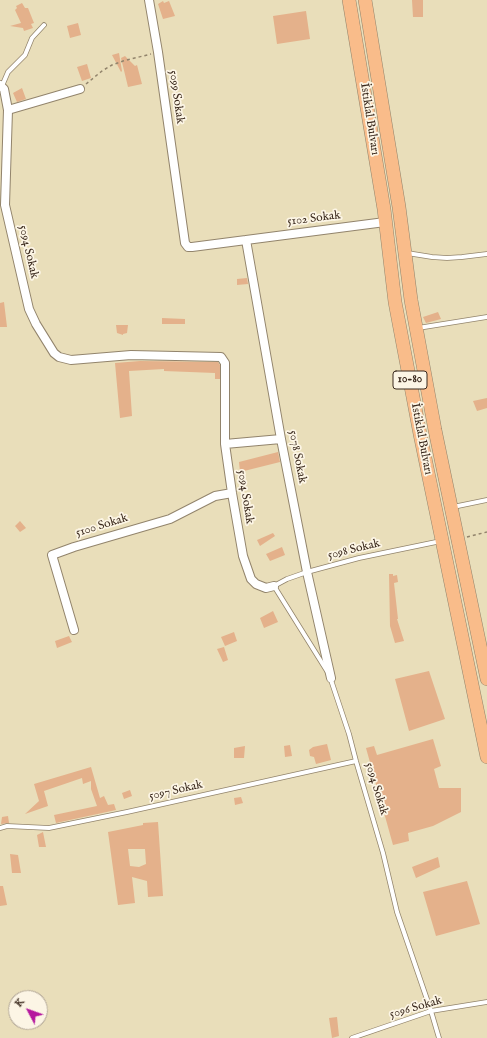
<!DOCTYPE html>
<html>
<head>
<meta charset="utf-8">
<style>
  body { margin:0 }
  #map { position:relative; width:487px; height:1038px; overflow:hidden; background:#e9deba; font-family:"IM FELL English",serif }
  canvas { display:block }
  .north { position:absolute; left:8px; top:990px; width:40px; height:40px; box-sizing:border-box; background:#fcf5e5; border:1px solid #afa495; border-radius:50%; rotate:311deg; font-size:11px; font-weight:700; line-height:16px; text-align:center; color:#3b2a1e }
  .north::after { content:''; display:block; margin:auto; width:14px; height:18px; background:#b5179e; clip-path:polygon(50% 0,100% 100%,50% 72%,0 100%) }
</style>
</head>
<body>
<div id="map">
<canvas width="487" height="1038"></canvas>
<div class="north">K</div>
</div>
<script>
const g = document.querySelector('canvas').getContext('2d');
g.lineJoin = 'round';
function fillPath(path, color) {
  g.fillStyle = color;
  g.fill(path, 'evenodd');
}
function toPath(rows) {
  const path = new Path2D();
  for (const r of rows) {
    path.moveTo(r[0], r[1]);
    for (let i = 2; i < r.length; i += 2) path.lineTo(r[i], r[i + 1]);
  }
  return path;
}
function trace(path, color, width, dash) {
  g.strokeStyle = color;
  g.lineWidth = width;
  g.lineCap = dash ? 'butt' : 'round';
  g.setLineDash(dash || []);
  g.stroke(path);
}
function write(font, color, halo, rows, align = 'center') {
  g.font = font + ' "IM FELL English",serif';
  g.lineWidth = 3.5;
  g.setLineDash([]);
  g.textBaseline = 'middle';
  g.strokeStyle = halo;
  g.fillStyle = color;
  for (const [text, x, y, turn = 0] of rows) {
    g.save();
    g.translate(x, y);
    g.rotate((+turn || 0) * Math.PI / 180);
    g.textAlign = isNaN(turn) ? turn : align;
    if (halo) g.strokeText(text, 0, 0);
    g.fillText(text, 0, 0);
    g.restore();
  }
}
fillPath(toPath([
  [412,0,423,0,423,17,413,17],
  [163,1,164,3,169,1,175,16,163,19,158,4],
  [22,3,25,8,28,8,34,23,31,24,33,28,24,31,23,28,10,26,21,23,15,10,17,8,16,6],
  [306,11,310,39,277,44,273,16],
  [78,23,81,35,70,38,67,26],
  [119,53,122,71,121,72,112,55],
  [125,56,135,66,137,65,142,84,128,87,121,58],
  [87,64,91,78,82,81,77,67],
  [22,88,26,99,17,102,13,93],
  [247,278,248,284,237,285,237,279],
  [4,302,7,327,0,327,0,303],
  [438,312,441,319,426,323,423,317],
  [162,318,185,319,185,324,162,324],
  [116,325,128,325,127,333,123,334,123,335,117,333],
  [140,361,218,362,220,365,220,379,215,379,215,373,164,371,164,369,129,371,132,416,120,418,115,363],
  [487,398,487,408,477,411,473,401],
  [278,452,280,462,240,472,239,462],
  [20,521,26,528,20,532,15,526],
  [273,533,275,536,260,546,257,540],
  [282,547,285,555,270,561,266,554],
  [389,574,393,574,393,576,397,575,398,582,394,583,398,619,397,619,404,641,395,643,390,626],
  [273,611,278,622,264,628,260,618],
  [234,632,237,641,225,646,221,637],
  [69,636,72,642,57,648,55,641],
  [224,647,228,660,223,662,217,649],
  [429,671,445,719,409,731,395,679],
  [433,739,441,766,434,769,439,788,461,788,461,812,433,826,408,833,409,841,393,845,366,748,374,746,377,755],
  [327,744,331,760,316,764,314,757,310,756,309,750,313,747],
  [290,745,292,756,285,757,284,746],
  [245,746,244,758,234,758,234,748],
  [91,767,100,798,104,796,108,805,114,804,116,810,56,823,54,815,97,806,91,789,91,781,83,784,82,778,44,791,48,806,25,814,39,801,34,784],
  [130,790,132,796,124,799,122,793],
  [241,797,243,803,235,805,234,798],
  [8,816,9,823,1,824,2,817],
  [158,822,163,896,148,897,147,881,132,877,135,903,118,905,108,832,143,825,143,823],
  [128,849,145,849,146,864,139,867,130,866],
  [43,832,46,847,39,847,37,835],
  [10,854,18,855,21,873,12,873],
  [438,857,440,867,416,878,412,867],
  [467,881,480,924,436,936,423,892],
  [0,886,3,886,7,905,0,906],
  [337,1017,339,1036,332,1038,329,1018]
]), '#e4b18b');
const lane = toPath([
  [2,86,8,72,25,55,32,38,44,25],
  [407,253,432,257,447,258,462,257,487,254],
  [418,328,487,317],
  [453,507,487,500],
  [327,671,274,586,287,579,307,572,359,558,441,541],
  [330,677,349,734,356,761,383,853,397,912,431,1011,439,1038],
  [0,828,7,826,49,828,127,812,356,761],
  [352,1038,431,1011,487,1002]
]);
const street = toPath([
  [149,0,158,52,185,243,188,247,192,247,385,222],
  [0,85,4,89,8,110,5,205,29,309,36,324,54,353,59,357,71,360,131,355,221,357,225,363,225,444,232,493,243,556,251,579,256,584,266,588,274,586],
  [8,110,80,89],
  [246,240,281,439,307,572,331,678],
  [225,444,281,439],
  [74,630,52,555,74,547,170,519,215,496,232,493]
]);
const primary = toPath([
  [349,0,384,209,395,302,420,434,487,757],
  [365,0,399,207,411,300,435,430,487,679]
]);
trace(lane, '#92846c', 5.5);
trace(street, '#92846c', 10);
trace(primary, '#92846c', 14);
trace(toPath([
  [86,84,102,71,112,65,123,61,151,54],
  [467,537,487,532]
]), '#92846c', 1.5, [3, 3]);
trace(lane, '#fff', 4);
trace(street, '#fff', 8);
trace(primary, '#f9bc8a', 13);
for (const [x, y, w] of [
  [410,380,34]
]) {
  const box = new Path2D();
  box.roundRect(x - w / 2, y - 9, w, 18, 3);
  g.fillStyle = '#fcf5e5';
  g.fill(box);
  trace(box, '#3b2a1e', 1);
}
write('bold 11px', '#3b2a1e', null, [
  ["10-80",410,380]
]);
write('12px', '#3b2a1e', '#fcf5e5', [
  ["5099 Sokak",176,97,82],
  ["İstiklal Bulvarı",369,119,81],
  ["5102 Sokak",314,219,-7],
  ["5094 Sokak",28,252,77],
  ["İstiklal Bulvarı",421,439,79],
  ["5078 Sokak",297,457,79],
  ["5094 Sokak",245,497,81],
  ["5100 Sokak",102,526,-17],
  ["5098 Sokak",354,550,-14],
  ["5094 Sokak",376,789,73],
  ["5097 Sokak",176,791,-13],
  ["5096 Sokak",416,1008,-16]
]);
</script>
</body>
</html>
